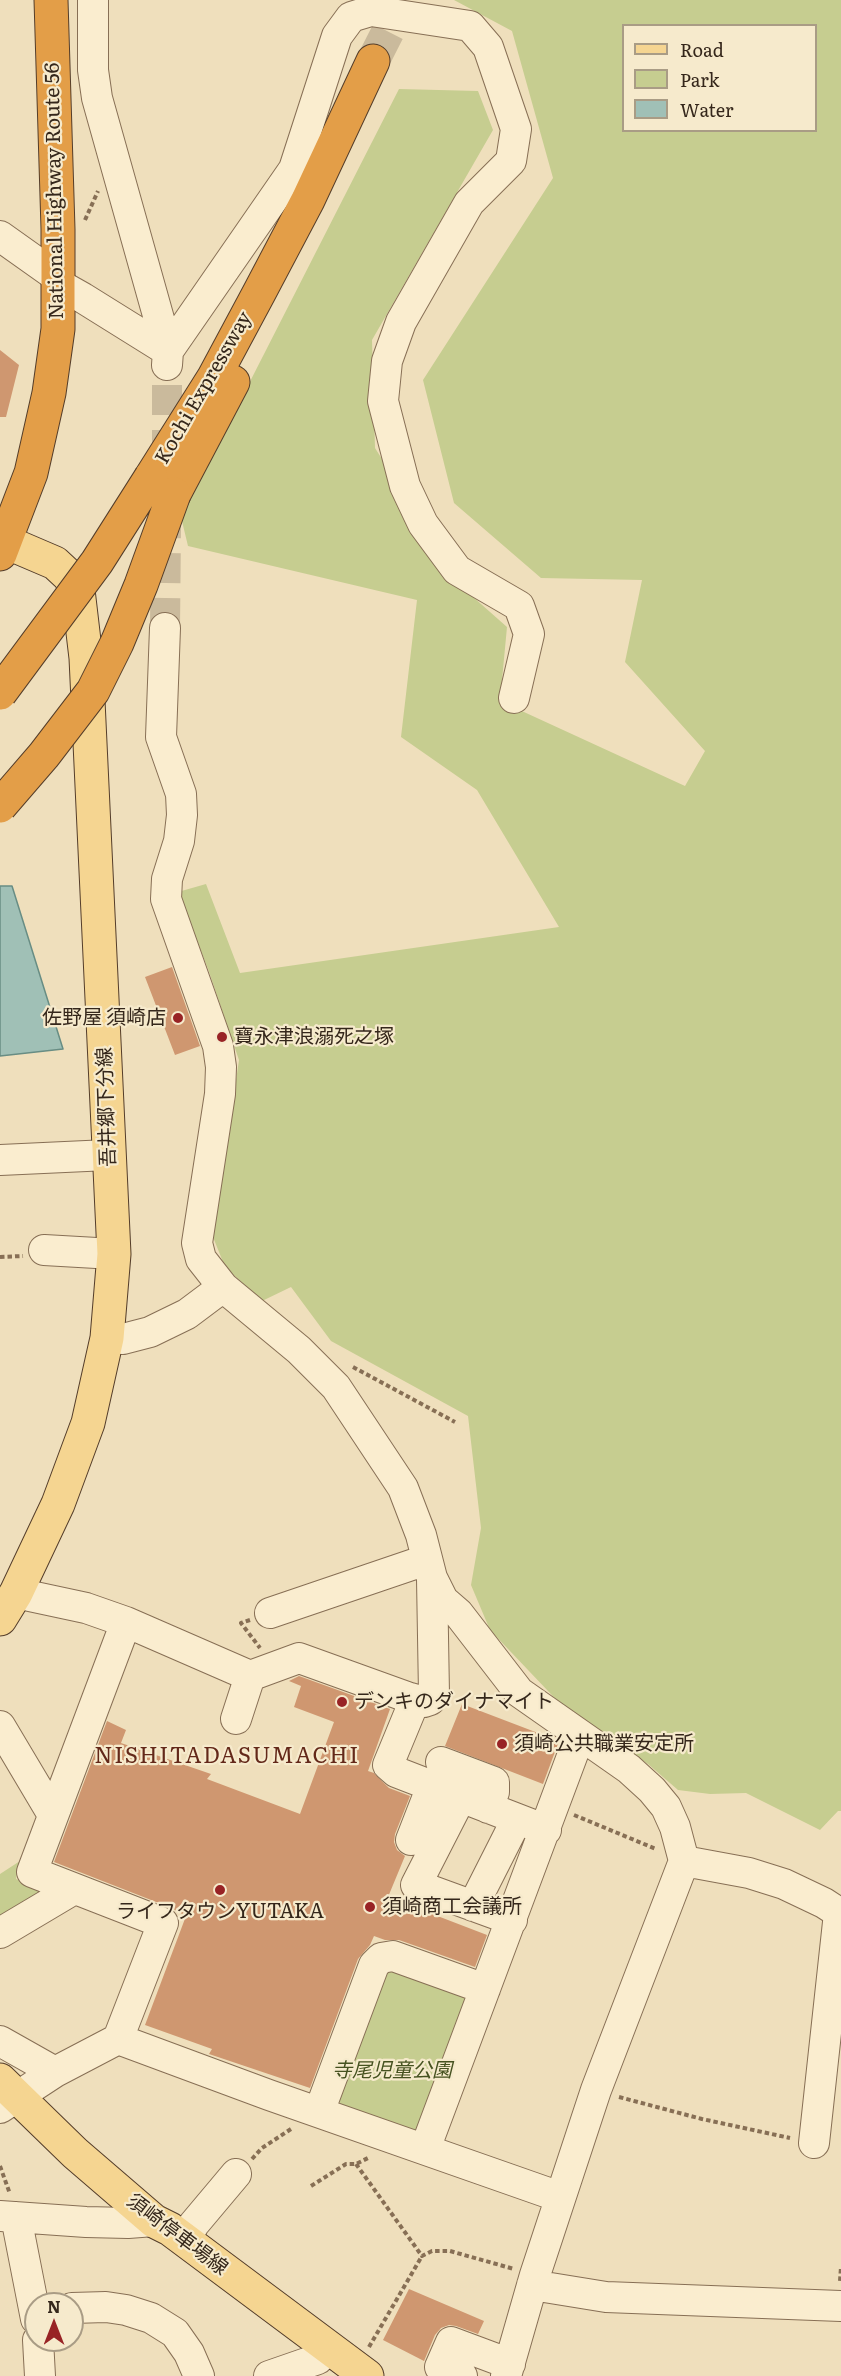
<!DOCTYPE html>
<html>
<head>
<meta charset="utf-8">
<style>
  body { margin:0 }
  #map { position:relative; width:841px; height:2376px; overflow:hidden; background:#efdfbc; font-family:Literata,serif }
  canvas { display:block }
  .legend { position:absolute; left:622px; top:24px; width:195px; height:108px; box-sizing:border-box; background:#f6eacc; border:2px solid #a99c85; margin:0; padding:8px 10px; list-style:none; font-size:18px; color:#35271b }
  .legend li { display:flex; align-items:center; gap:12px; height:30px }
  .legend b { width:30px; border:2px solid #a99c85 }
  .north { position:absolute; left:24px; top:2292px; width:60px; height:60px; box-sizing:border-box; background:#f6eacc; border:2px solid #a99c85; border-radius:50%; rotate:0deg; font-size:16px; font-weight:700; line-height:24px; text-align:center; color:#35271b }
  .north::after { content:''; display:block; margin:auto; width:21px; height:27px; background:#982325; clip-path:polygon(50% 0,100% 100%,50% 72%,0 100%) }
</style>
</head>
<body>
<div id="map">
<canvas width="841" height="2376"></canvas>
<ul class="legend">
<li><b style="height:8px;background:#f5d591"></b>Road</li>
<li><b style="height:16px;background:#c6cd90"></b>Park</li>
<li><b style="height:16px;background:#a0c0b6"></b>Water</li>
</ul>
<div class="north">N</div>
</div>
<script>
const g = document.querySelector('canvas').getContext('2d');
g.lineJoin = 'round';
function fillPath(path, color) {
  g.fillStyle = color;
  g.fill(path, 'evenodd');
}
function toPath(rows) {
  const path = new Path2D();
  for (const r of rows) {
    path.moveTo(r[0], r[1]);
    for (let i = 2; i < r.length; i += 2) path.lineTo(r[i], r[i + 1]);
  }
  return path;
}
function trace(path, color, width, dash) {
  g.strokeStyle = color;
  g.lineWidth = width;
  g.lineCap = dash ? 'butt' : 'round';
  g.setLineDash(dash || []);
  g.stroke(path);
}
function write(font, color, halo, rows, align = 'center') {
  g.font = font + ' Literata,"Noto Sans JP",serif';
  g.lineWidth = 4.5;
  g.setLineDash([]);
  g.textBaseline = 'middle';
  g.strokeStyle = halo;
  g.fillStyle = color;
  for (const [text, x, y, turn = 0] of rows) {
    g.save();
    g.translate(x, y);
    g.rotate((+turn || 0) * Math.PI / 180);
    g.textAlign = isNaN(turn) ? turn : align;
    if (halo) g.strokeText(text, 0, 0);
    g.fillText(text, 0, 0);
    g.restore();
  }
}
fillPath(toPath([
  [454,0,841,0,841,1811,838,1811,820,1830,746,1793,710,1794,678,1790,648,1764,567,1711,490,1630,471,1585,481,1528,468,1416,331,1341,291,1287,262,1301,225,1267,213,1237,239,1060,208,969,178,892,206,884,240,973,559,927,477,790,401,737,417,600,188,546,181,517,399,89,478,91,493,130,372,340,375,448,464,589,507,627,500,701,685,786,705,751,625,662,642,580,541,578,454,503,423,380,553,178,512,31],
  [624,26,816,26,816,130,624,130],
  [20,1861,16,1879,57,1891,0,1921,0,1874],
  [395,1965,470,1993,425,2128,413,2133,327,2104,376,1973]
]), '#c6cd90');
const water = toPath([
  [0,886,12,886,63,1049,0,1056,0,886]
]);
fillPath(water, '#a0c0b6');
trace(water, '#688d84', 1.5);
fillPath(toPath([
  [0,350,19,365,6,417,0,417],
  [172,967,200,1046,175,1055,145,977],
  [299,1676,390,1709,368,1771,374,1773,389,1788,410,1796,395,1834,394,1842,397,1850,405,1856,388,1897,487,1935,475,1967,399,1940,385,1940,374,1936,370,1945,358,1959,310,2088,209,2054,212,2049,145,2025,186,1916,169,1907,54,1862,107,1721,126,1730,121,1743,211,1774,207,1779,300,1814,334,1722,294,1707,301,1686,289,1681],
  [462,1704,559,1741,543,1784,445,1746],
  [409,2289,484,2321,478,2334,456,2326,449,2325,441,2328,435,2335,424,2361,383,2340]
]), '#cf9770');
trace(toPath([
  [167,460,167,370],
  [165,628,166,526]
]), '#caba9c', 30, [30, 15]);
trace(toPath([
  [373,61,404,0]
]), '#caba9c', 33, [33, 16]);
const minor = toPath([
  [93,0,93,70,97,98,168,351,167,365],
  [0,236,59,278],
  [60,285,83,298,168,351],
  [168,351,294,169,337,36,351,17,371,11,470,26,488,47,516,129,511,161,469,203,401,322,387,361,383,401,405,486,423,524,457,570,519,606,529,634,514,698],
  [165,628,161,737,181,794,182,815,179,841,167,879,166,899,218,1046,221,1067,220,1094,197,1243,201,1259,223,1287,299,1350,336,1387,403,1488,421,1535,432,1578,443,1600,458,1613,519,1692,629,1769,652,1790,666,1807,675,1827,684,1861,596,2090,535,2275,506,2376],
  [0,1160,108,1155],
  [44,1250,114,1254],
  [107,1338,123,1339,150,1332,187,1314,223,1287],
  [16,1593,86,1608,126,1622,250,1676,299,1658,410,1698,412,1707,388,1765,396,1772,546,1830],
  [270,1613,426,1560],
  [410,1698,424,1702,430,1700,434,1694,432,1579],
  [236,1719,250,1676],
  [0,1726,53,1815],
  [441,1762,494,1782,494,1792,488,1808],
  [461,1797,416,1885,512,1920],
  [411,1840,432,1786],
  [684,1861,749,1873,784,1884,824,1903,841,1914],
  [473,1906,517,1819],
  [0,1933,74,1889],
  [118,2039,269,2095,560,2197],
  [0,2041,55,2072],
  [0,2108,55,2072,118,2039,163,1923,32,1872,126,1622],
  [319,2112,374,1965,381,1958,393,1956,485,1989],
  [814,2143,839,1913],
  [425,2149,580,1735],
  [0,2216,86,2222,128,2223,154,2221],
  [16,2217,36,2319],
  [185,2241,194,2224,236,2174],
  [532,2285,606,2297,841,2306],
  [72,2308,106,2307,126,2310,151,2318,175,2333,189,2353,199,2376],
  [38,2340,40,2376],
  [269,2376,318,2359,327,2348],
  [462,2376,440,2367,451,2342,510,2364]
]);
const major = toPath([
  [0,1619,16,1593,58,1504,88,1423,107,1338,114,1254,86,658,78,590,69,576,55,563,6,542],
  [0,2080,75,2153,154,2221,170,2229,367,2376]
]);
const highway = toPath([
  [151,477,214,377,259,293,308,200,373,61],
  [174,494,233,382],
  [0,554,31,473,49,393,58,329,58,229,51,0]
]);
trace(minor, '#876f55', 32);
trace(major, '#543d2a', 35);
trace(highway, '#543d2a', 35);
trace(toPath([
  [85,220,98,191],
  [0,1257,23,1256],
  [353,1367,455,1422],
  [250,1620,241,1623,260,1648],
  [574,1815,656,1849],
  [619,2097,702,2119,790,2138],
  [252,2159,262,2148,291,2129],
  [356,2164,422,2256,432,2251,450,2251,514,2269],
  [0,2166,10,2194],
  [311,2186,346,2164,356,2164,370,2157],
  [840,2281,841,2267],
  [369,2347,422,2256]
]), '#876f55', 4, [4.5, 3]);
trace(minor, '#faedcf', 30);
trace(major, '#f5d591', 33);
trace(highway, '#e39e48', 33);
const highwayBridge = toPath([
  [0,693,97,562,151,477],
  [0,806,44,755,93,691,117,643,141,585,174,494]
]);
trace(highwayBridge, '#543d2a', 35, []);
trace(highwayBridge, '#e39e48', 33);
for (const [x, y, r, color] of [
  [178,1018,6,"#982325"],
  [222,1037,6,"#982325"],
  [342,1702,6,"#982325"],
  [502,1744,6,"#982325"],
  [220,1890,6,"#982325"],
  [370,1907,6,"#982325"]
]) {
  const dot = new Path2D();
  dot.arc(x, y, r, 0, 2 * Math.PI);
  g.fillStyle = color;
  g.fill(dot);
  trace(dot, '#f6eacc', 2);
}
write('20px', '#35271b', '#f6eacc', [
  ["National Highway Route 56",55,191,-91],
  ["Kochi Expressway",204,388,-60],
  ["吾井郷下分線",107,1107,-92],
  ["須崎停車場線",177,2235,37]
]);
write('20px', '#35271b', '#f6eacc', [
  ["佐野屋 須崎店",166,1018,"right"],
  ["寶永津浪溺死之塚",234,1037],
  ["デンキのダイナマイト",354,1702],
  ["須崎公共職業安定所",514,1744],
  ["須崎商工会議所",382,1907],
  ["ライフタウンYUTAKA",220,1912,"center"]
], 'left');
write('italic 20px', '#465220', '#f6eacc', [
  ["寺尾児童公園",392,2071]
]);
g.letterSpacing = '1.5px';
write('22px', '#632819', '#f6eacc', [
  ["NISHITADASUMACHI",227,1757]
]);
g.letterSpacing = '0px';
</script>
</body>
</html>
